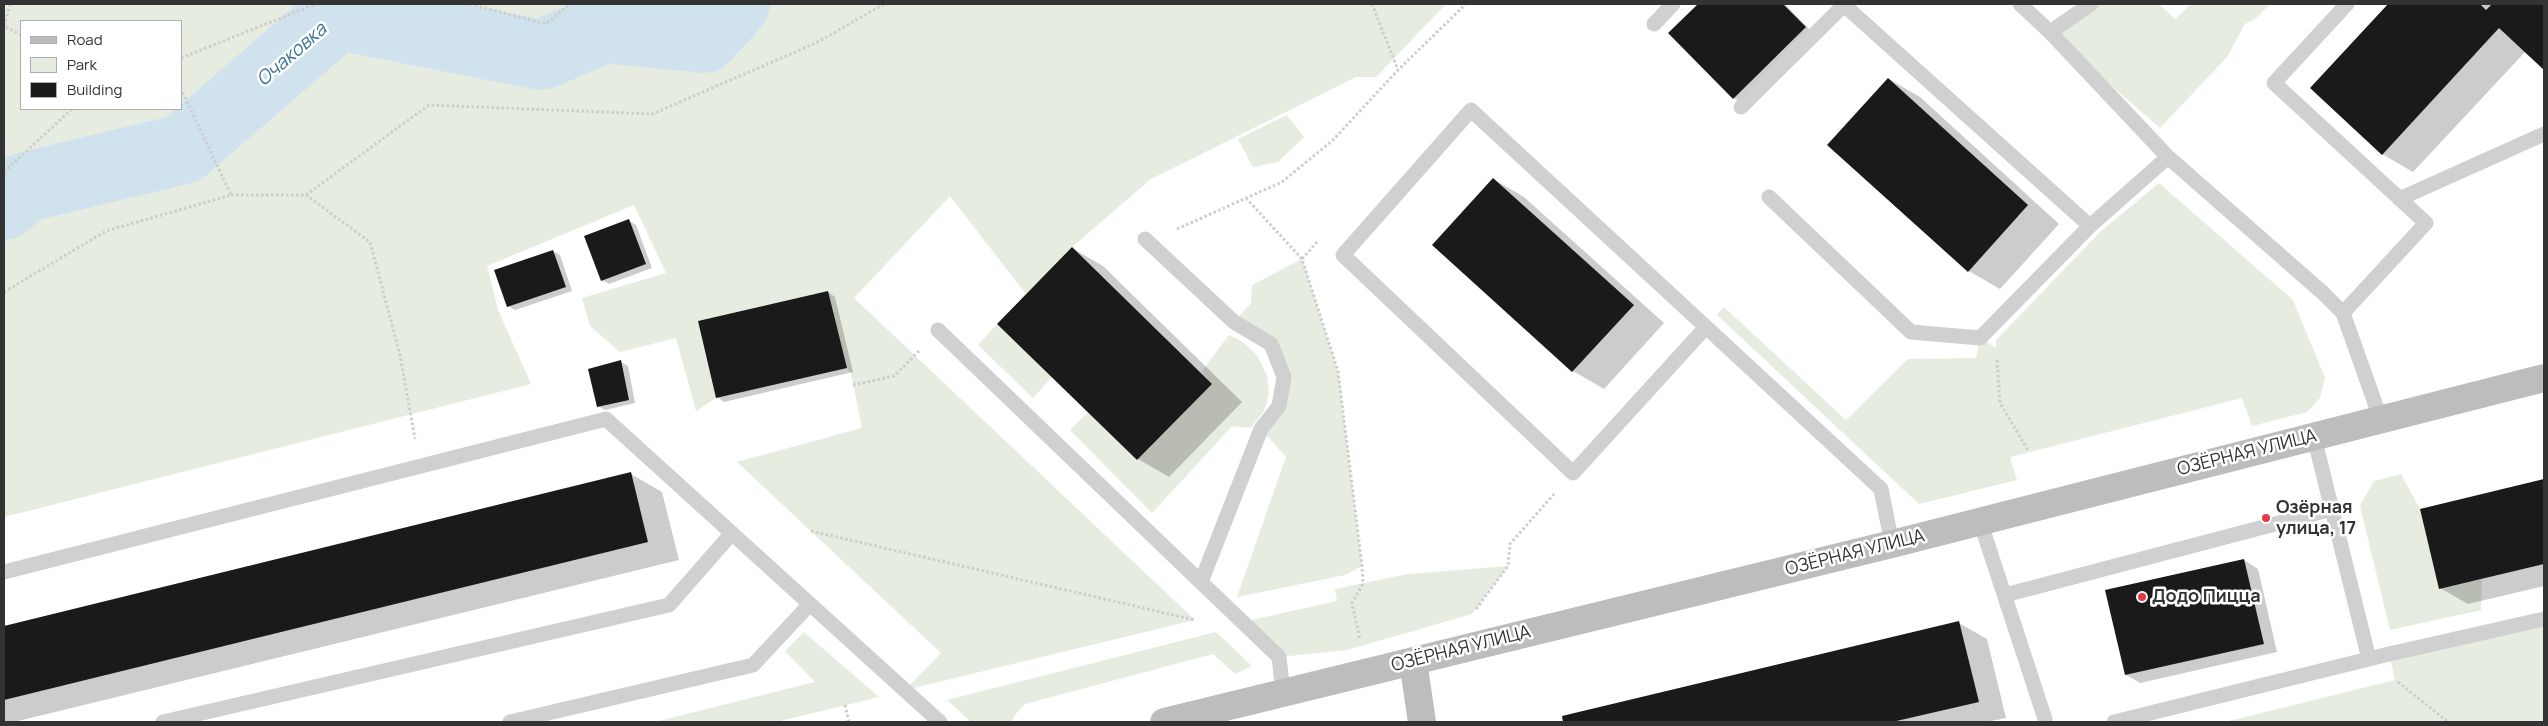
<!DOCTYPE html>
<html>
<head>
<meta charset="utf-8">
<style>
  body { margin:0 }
  #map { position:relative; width:2548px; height:726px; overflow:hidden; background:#fff; font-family:Manrope,sans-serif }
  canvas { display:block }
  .frame { position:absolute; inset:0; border:5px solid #333; pointer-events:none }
  .legend { position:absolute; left:20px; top:20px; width:162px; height:90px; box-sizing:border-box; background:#fff; border:1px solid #adadad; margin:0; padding:6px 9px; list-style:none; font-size:15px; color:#333 }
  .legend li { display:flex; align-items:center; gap:10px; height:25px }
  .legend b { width:25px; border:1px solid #adadad }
</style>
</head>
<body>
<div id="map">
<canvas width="2548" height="726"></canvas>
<div class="frame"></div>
<ul class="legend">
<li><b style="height:6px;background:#bdbdbd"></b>Road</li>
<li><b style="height:14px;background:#e6ecdf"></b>Park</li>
<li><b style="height:14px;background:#1a1a1a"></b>Building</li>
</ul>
</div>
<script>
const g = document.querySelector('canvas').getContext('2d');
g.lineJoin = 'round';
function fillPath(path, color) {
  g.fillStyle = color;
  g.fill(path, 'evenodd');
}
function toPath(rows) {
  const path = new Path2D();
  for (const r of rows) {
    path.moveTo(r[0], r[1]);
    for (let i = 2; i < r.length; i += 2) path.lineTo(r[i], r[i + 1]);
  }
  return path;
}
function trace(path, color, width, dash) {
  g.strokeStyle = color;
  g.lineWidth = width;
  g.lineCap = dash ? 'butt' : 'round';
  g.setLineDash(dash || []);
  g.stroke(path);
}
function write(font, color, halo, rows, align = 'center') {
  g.font = font + ' Manrope,sans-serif';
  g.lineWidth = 5;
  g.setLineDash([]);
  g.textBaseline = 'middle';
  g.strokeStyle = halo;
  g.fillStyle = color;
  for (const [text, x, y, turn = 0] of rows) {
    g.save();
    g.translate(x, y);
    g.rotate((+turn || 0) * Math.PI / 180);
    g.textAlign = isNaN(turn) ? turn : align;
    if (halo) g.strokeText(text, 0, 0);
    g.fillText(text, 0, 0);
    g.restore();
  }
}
fillPath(toPath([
  [4,4,1446,4,1376,77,1356,77,1151,179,1072,247,1026,294,950,196,854,298,1195,620,905,690,941,653,737,462,862,428,851,373,847,368,828,291,698,321,716,398,696,411,676,338,620,352,590,326,582,298,666,273,634,205,487,266,498,310,531,384,4,517],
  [21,21,181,21,181,109,21,109],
  [2091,4,2159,4,2175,19,2191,4,2270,4,2255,19,2245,24,2227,57,2160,128,2050,32],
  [1287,115,1304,137,1278,162,1253,167,1238,139],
  [2159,183,2293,300,2325,378,2320,398,2307,412,2252,426,2242,398,2010,457,2017,480,1919,504,1717,315,1724,307,1846,420,1908,359,1976,358,1980,338,1996,348,1996,340,2100,232],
  [1302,259,1338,371,1362,566,1345,575,1237,597,1286,457,1261,429,1284,377,1271,344,1234,322,1251,303,1252,285],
  [997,324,1052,377,1033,398,978,345],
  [1229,335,1243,342,1257,355,1267,375,1269,393,1264,411,1251,428,1232,426,1152,513,1070,430,1088,412,1137,460,1212,384,1201,372],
  [2401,474,2420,509,2439,588,2482,579,2481,610,2390,630,2360,506,2374,481],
  [1508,566,1472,614,1347,650,1279,657,1243,622,1337,601,1335,589,1408,574],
  [2544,619,2544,722,2225,722,2395,680,2389,654],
  [804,632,879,697,776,722,655,722,815,682,785,651],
  [1216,632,1252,666,1235,674,1213,654,1025,704,1014,716,1012,722,971,722,947,700]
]), '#e6ecdf');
fillPath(toPath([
  [1700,4,1785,4,1812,32,1741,102,1734,98,1670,33],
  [2389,4,2544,4,2544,68,2526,51,2413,172,2382,154,2311,88],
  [1889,79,1920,97,2059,224,2000,289,1969,271],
  [1493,179,1524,197,1664,323,1604,389,1573,371,1434,245],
  [629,221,636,225,652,268,609,284,602,280],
  [1072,248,1103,266,1242,402,1169,477,1138,459,998,324],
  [553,251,560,255,572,291,515,310,508,306],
  [828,292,835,297,853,372,724,402,717,397],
  [621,362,628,366,635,403,605,410,598,406],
  [631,474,662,492,679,560,14,722,4,722,4,627],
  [2544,480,2544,586,2468,604,2440,588,2421,510],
  [2244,560,2258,569,2277,652,2140,683,2126,675],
  [1959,623,1987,639,2006,718,1986,722,1564,722,1563,717]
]), '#0003');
trace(toPath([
  [295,52,307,4]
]), '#cfe2ee', 11);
trace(toPath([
  [4,205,26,187,183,149,338,15,541,55,604,28,704,38,735,4]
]), '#cfe2ee', 70);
fillPath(toPath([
  [1698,4,1783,4,1806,27,1733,99,1668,33],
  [2388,4,2480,4,2486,10,2492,4,2544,4,2544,70,2499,28,2382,155,2310,88],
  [1888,78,2028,205,1968,272,1827,145],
  [1493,178,1634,305,1572,372,1432,245],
  [629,219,646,264,601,281,584,236],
  [1072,247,1212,384,1137,460,997,324],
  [553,250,566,287,507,307,494,270],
  [828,291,847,368,716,398,698,321],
  [621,360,629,400,597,407,588,369],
  [631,472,648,542,4,700,4,626],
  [2544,479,2544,564,2439,589,2420,509],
  [2244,559,2264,644,2125,675,2105,590],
  [1959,621,1979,702,1892,722,1563,722,1562,716]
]), '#1a1a1a');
trace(toPath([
  [10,4,4,26,21,35],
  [470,4,546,24,570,4],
  [1372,4,1398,70],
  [181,58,316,4],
  [4,172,72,109],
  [231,195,306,195,370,242,400,355,415,439],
  [306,195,429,105,652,114,816,43,884,4],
  [1246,198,1302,259],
  [1177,229,1282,182,1333,140,1398,70,1466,4],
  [1317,242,1302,259,1338,371,1362,566,1363,584,1352,603,1360,640],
  [4,292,106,231,231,195,181,89],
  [1997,360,2000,403,2029,452],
  [853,385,894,376,919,351],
  [811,531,1195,620],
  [1476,609,1508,566,1510,544,1555,493],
  [2398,682,2448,722],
  [845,705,849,722]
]), '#cdcdcd', 3, [2.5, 2.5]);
trace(toPath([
  [2020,4,2050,32],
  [2091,4,2050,32,2168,157,2323,293,2343,313,2381,420],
  [1654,24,1673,4],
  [1741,107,1844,5,2090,226],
  [1769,197,1911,332,1980,338,2090,226,2168,157],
  [2399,199,2544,134],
  [1145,239,1234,322,1271,344,1284,377,1279,406,1261,429,1201,582],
  [2343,313,2426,223,2274,83,2347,4],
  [1706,327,1573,473,1343,255,1471,110,1706,327,1881,489,1892,544],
  [938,330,1279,657,1283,693],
  [2314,437,2369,659],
  [1980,521,2045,719],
  [4,572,606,419,940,722],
  [2005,595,2332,509],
  [163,722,669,605,732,533],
  [510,722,753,665,810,604],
  [2114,722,2389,654,2544,619]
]), '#d0d0d0', 15);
trace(toPath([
  [1413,661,1422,722],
  [1164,722,1892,544,2544,378]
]), '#bdbdbd', 28);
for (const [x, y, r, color] of [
  [2266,518,5,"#e63946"],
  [2142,597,5,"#e63946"]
]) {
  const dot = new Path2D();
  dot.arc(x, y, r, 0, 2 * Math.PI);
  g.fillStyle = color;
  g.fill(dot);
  trace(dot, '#fff', 2);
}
write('18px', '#333', '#fff', [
  ["ОЗЁРНАЯ УЛИЦА",2247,453,-14],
  ["ОЗЁРНАЯ УЛИЦА",1855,553,-14],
  ["ОЗЁРНАЯ УЛИЦА",1461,649,-14]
]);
write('bold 18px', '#333', '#fff', [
  ["Озёрная",2276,508],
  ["улица, 17",2276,529],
  ["Додо Пицца",2152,597]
], 'left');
write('italic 19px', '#3f7597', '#fff', [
  ["Очаковка",292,55,-41]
]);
</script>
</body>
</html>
